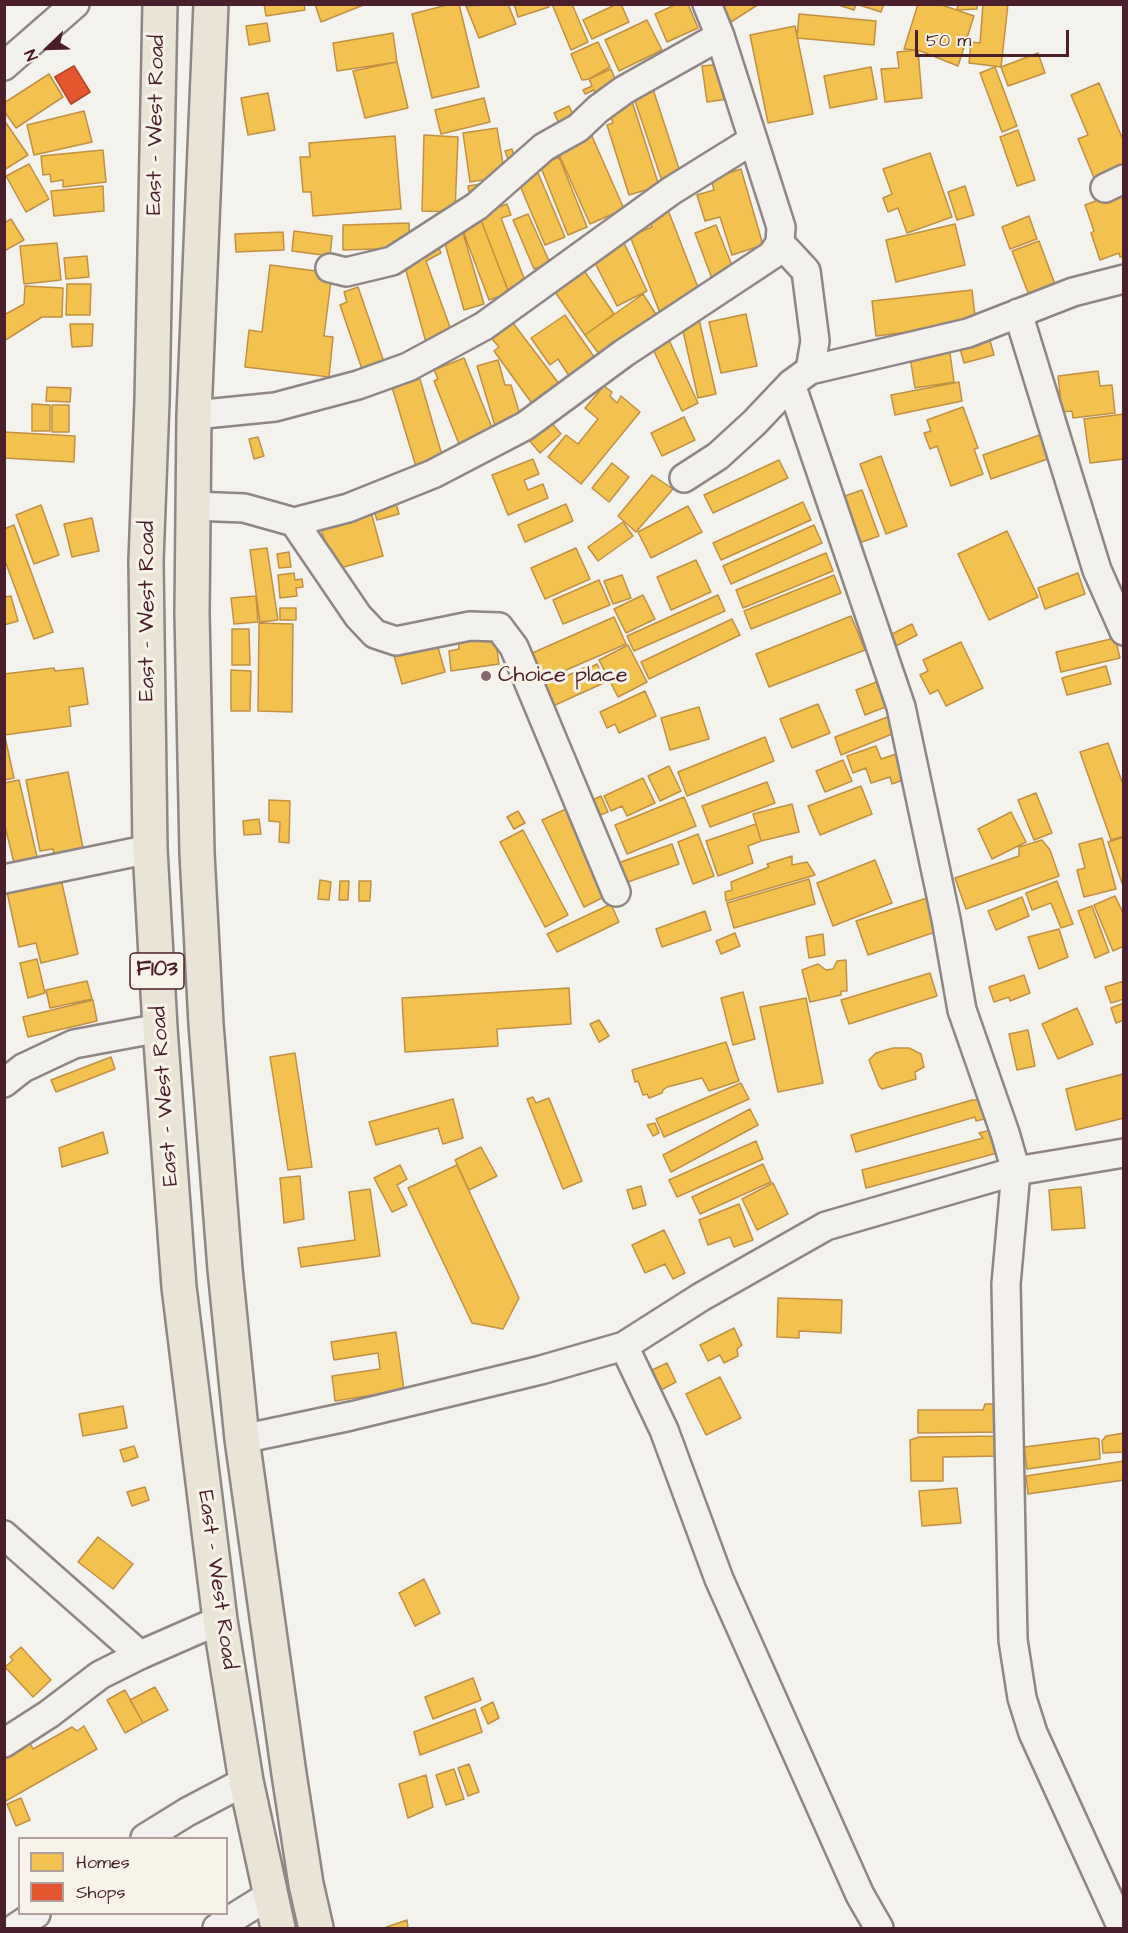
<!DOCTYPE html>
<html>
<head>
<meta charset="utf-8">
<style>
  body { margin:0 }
  #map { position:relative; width:1128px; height:1933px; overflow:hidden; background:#f4f2ec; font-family:"Architects Daughter",sans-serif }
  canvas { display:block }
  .frame { position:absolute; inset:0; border:6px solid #4a1f2b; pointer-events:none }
  .legend { position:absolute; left:18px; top:1837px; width:210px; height:78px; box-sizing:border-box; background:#f7f3e8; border:2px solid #b29e9c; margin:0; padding:8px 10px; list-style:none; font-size:18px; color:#4a1f2b }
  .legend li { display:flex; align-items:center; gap:12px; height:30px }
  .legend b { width:30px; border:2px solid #b29e9c }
  .north { position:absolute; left:18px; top:18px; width:60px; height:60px; -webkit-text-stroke:4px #f7f3e8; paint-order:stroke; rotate:247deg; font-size:16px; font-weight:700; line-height:24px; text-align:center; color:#4a1f2b }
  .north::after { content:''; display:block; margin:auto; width:21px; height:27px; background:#4a1f2b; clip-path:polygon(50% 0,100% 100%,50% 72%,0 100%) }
  .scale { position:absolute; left:915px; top:30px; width:154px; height:27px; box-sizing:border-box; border:3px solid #4a1f2b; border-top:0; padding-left:8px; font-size:18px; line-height:21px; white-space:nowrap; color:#4a1f2b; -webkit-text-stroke:4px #f7f3e8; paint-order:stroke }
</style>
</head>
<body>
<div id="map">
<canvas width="1128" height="1933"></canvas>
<div class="frame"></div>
<ul class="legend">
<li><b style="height:16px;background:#f2c14e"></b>Homes</li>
<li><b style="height:16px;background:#e4572e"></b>Shops</li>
</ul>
<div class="north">N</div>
<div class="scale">50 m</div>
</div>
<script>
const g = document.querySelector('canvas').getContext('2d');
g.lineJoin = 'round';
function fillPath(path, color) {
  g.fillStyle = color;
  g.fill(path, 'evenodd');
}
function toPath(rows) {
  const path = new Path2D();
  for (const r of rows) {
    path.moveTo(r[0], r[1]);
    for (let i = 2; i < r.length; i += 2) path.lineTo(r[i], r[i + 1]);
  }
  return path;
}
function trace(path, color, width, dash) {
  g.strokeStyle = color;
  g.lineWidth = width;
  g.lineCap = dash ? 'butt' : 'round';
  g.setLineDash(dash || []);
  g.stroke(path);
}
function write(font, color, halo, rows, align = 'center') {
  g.font = font + ' "Architects Daughter",sans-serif';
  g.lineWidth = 6;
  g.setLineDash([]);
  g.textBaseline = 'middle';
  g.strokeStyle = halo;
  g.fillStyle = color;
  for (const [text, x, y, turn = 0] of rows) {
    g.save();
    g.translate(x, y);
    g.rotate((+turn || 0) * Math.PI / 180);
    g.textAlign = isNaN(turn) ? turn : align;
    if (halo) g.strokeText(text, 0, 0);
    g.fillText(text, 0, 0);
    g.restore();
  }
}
const homes = toPath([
  [264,4,304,4,305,10,266,16,264,4],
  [315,4,366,4,321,22,315,4],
  [451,4,459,4,479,87,432,98,412,14,451,4],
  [508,4,516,24,479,38,466,6,508,4],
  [514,4,548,4,549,7,518,17,514,4],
  [552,4,572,4,588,42,571,50,552,4],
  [617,4,621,4,629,22,592,39,583,20,617,4],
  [677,4,688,4,698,28,667,42,655,14,677,4],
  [720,4,759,4,731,22,720,4],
  [835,4,856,4,854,10,835,4],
  [856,4,884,4,881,12,856,4],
  [918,4,939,4,974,16,958,66,918,50,904,49,918,4],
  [958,4,977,4,977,9,957,10,958,4],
  [983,4,1008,4,1001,67,969,63,971,42,980,43,983,4],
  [799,14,876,21,874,45,797,38,799,14],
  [647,20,662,50,619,71,605,40,647,20],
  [267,23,270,41,249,45,246,26,267,23],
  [795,26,813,114,768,123,750,35,795,26],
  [393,33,397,62,337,71,333,43,393,33],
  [598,42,610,67,589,79,582,80,571,54,598,42],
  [918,50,922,98,885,102,881,69,899,68,897,52,918,50],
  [1038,53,1045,73,1008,86,1001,67,1038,53],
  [397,62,408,108,365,118,353,71,397,62],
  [723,64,728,99,707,102,702,66,723,64],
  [74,66,90,92,71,104,55,77,74,66],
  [871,67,877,99,830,108,824,76,871,67],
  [995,67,1017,126,1002,132,980,73,995,67],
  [611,69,618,86,596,95,594,90,585,94,583,90,592,86,589,79,611,69],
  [49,74,63,97,16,128,4,111,4,103,49,74],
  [1099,83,1124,142,1124,174,1097,185,1078,139,1088,135,1071,95,1099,83],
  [652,86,681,175,662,181,632,92,652,86],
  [268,93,275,130,248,135,241,98,268,93],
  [630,95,659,186,629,195,607,125,613,123,609,111,626,106,623,97,630,95],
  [484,98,490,122,441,134,435,110,484,98],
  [569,106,577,123,562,130,554,113,569,106],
  [84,111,92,142,34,155,27,125,84,111],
  [4,120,28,155,4,170,4,120],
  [497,128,505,176,470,182,463,133,497,128],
  [1018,130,1035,180,1017,186,1000,137,1018,130],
  [591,134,624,209,590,224,557,150,591,134],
  [424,135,458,137,455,212,422,211,424,135],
  [395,136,401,209,313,216,311,192,303,192,300,157,310,157,309,143,395,136],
  [512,149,516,163,510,165,505,151,512,149],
  [103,150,106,182,63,187,63,180,51,182,50,174,43,175,41,156,103,150],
  [930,153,952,217,907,233,898,208,888,212,883,198,892,194,883,169,930,153],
  [559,157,587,227,568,235,540,165,559,157],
  [29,164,49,199,26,212,6,176,29,164],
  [741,169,763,245,732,255,720,217,705,221,697,195,714,190,711,178,741,169],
  [538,173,565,237,545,245,518,181,538,173],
  [481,184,482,195,470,197,468,186,481,184],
  [103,186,104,211,54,216,51,191,103,186],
  [965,186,974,215,957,220,948,192,965,186],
  [1120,192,1124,202,1124,256,1120,257,1119,253,1100,260,1091,233,1094,231,1085,205,1120,192],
  [507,204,511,215,501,218,527,286,509,293,479,215,507,204],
  [668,210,699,290,679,298,681,305,660,313,630,236,652,227,648,217,668,210],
  [528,214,550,263,534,269,513,220,528,214],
  [479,215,509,293,489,300,460,223,479,215],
  [1029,216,1037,239,1010,249,1002,227,1029,216],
  [11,219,24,240,4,251,4,223,11,219],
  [409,223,410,248,343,250,343,225,409,223],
  [460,223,484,304,464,310,443,237,460,223],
  [955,224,965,265,896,282,886,240,955,224],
  [716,225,736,276,714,284,695,233,716,225],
  [294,231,332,236,330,256,292,251,294,231],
  [283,232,284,250,236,252,235,234,283,232],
  [436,241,441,253,426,261,451,330,427,346,403,260,436,241],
  [1039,241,1056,287,1030,298,1012,251,1039,241],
  [57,243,61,280,24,284,20,246,57,243],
  [624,243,647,291,617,306,593,259,624,243],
  [87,256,89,277,66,279,64,258,87,256],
  [270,265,332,273,324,336,333,337,329,377,245,367,249,330,262,332,270,265],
  [583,269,614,314,585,335,553,289,583,269],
  [67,284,91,284,90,315,66,315,67,284],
  [25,286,63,288,62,317,42,317,4,341,4,315,24,304,25,286],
  [358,287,385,365,363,372,340,305,347,302,344,292,358,287],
  [972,290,976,324,876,336,872,301,972,290],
  [643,294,659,319,602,358,585,335,643,294],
  [746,314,757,366,721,373,709,322,746,314],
  [565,315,599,364,573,382,558,359,550,365,531,338,565,315],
  [699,319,716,394,698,398,681,322,699,319],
  [513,323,563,389,536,409,494,351,499,347,492,339,513,323],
  [70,324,93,324,92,346,72,347,70,324],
  [989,337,994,355,964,363,959,345,989,337],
  [669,340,698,403,682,411,652,347,669,340],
  [949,346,954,382,915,388,909,351,949,346],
  [464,358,493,430,459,444,434,381,438,379,434,370,464,358],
  [498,360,505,385,511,385,522,421,496,429,477,366,498,360],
  [1098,371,1100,386,1112,385,1115,413,1073,418,1072,411,1062,412,1058,376,1098,371],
  [420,379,444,462,417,470,392,387,420,379],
  [959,382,962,401,895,415,891,395,959,382],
  [604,386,612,392,610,396,617,403,621,396,640,412,581,484,548,457,566,435,578,444,598,419,585,408,604,386],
  [47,387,71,388,70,402,46,401,47,387],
  [32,404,50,405,50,431,32,431,32,404],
  [52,405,69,405,69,432,52,432,52,405],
  [963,407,978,448,974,449,983,474,951,486,937,446,930,449,924,433,931,431,927,420,963,407],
  [1124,414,1124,459,1090,463,1084,419,1124,414],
  [684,417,695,440,662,456,651,433,684,417],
  [550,421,561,434,540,453,529,440,550,421],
  [1051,431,1059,455,991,479,983,455,1051,431],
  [4,432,75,436,74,462,4,458,4,432],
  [258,437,264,456,254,459,249,439,258,437],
  [881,456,907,526,886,534,860,464,881,456],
  [533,459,539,474,524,480,528,490,543,484,548,498,508,515,492,475,533,459],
  [779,460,788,478,713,513,704,495,779,460],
  [612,463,629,477,609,502,592,488,612,463],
  [652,475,673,489,636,532,618,516,652,475],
  [862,490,879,536,859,543,842,497,862,490],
  [395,500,399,514,377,520,373,507,395,500],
  [803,502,811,520,721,560,713,543,803,502],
  [566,504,573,521,525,542,518,525,566,504],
  [41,505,59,555,34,564,16,515,41,505],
  [688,506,702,532,651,558,638,532,688,506],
  [371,512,383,556,333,570,320,525,371,512],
  [92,518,99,551,72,557,64,524,92,518],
  [623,522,633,536,598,561,588,547,623,522],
  [14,525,53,632,34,639,4,558,4,529,14,525],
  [814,525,822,543,731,584,723,566,814,525],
  [1007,531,1038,597,989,620,958,554,1007,531],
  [267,548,278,620,260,622,250,550,267,548],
  [576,548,590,579,545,599,531,568,576,548],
  [289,552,291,567,279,568,277,554,289,552],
  [826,553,833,571,743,608,736,590,826,553],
  [696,560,711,592,671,610,657,577,696,560],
  [294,573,295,580,302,579,303,587,296,588,297,596,280,598,278,575,294,573],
  [1078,573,1085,594,1045,609,1038,588,1078,573],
  [622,575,631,598,613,604,604,581,622,575],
  [834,575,841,593,751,629,744,611,834,575],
  [599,580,610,605,563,624,553,600,599,580],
  [643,595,655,619,626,633,614,609,643,595],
  [718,595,725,611,634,651,627,636,718,595],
  [11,596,18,621,4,625,4,597,11,596],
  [256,596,258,622,234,624,231,598,256,596],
  [280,608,296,608,296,620,280,620,280,608],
  [851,616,865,650,769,687,756,654,851,616],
  [614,617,626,644,541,681,530,654,614,617],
  [732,619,740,635,649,679,641,662,732,619],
  [259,623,293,624,292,712,258,711,259,623],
  [912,624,917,635,896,646,890,635,912,624],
  [232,629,249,629,250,665,232,665,232,629],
  [495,635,499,664,451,671,449,651,459,649,458,640,495,635],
  [1115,638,1120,658,1061,672,1056,652,1115,638],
  [961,642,983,688,946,706,938,690,930,694,920,675,928,671,923,660,961,642],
  [437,644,445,672,402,684,394,656,437,644],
  [628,645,647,682,618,697,599,660,628,645],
  [597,664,606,682,553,706,542,684,556,678,558,680,588,666,589,668,597,664],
  [1106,666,1111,684,1067,695,1062,678,1106,666],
  [54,668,55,671,83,668,88,704,69,707,71,726,4,735,4,674,54,668],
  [231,670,251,671,250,711,231,711,231,670],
  [879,681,888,706,865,715,856,690,879,681],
  [645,691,656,716,619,733,615,724,607,728,600,712,645,691],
  [818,704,830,733,792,748,780,719,818,704],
  [699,707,709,739,670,750,661,718,699,707],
  [890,716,897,732,841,755,835,737,890,716],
  [5,737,14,778,4,780,4,738,5,737],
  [765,737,774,761,687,796,678,772,765,737],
  [1108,743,1124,787,1124,836,1111,840,1080,752,1108,743],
  [876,746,881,759,899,753,908,778,892,784,890,777,871,783,866,768,853,773,847,756,876,746],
  [843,760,852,781,825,792,816,771,843,760],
  [669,766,681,791,660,801,648,776,669,766],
  [68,772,84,853,55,859,53,849,40,851,26,780,68,772],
  [643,778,655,803,627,816,622,806,611,811,604,796,643,778],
  [19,780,38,861,15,867,4,822,4,783,19,780],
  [767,782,775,803,710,827,702,806,767,782],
  [861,786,872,814,820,835,808,806,861,786],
  [1036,793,1052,833,1034,840,1018,800,1036,793],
  [601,796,608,812,595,817,588,802,601,796],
  [684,797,696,826,627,854,615,825,684,797],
  [269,800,290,801,289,843,279,842,280,822,269,821,269,800],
  [792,804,799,832,761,841,753,814,792,804],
  [566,809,608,895,584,907,542,820,566,809],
  [518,811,525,823,514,829,507,817,518,811],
  [1011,812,1026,842,992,859,978,829,1011,812],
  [259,819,261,834,244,835,243,821,259,819],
  [756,824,761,841,748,846,753,863,718,876,706,841,756,824],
  [523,830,568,915,545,927,500,842,523,830],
  [698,834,714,876,693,884,678,842,698,834],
  [1124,837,1124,889,1108,842,1124,837],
  [1102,838,1116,889,1084,897,1077,870,1085,868,1079,844,1102,838],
  [1042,840,1050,850,1059,876,966,909,955,878,1019,856,1019,847,1042,840],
  [672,844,679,864,625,883,618,863,672,844],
  [792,856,792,865,807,862,815,875,726,901,725,892,732,890,731,882,769,867,767,864,792,856],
  [875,860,892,903,833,926,817,883,875,860],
  [61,879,78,954,41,963,36,943,19,947,7,892,61,879],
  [809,879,815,904,734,928,727,903,809,879],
  [320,880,331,882,329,900,318,899,320,880],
  [340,881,349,881,348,900,339,900,340,881],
  [359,881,371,881,370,901,359,901,359,881],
  [1057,881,1073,924,1061,928,1051,903,1032,910,1026,893,1057,881],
  [1115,896,1124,915,1124,946,1113,951,1094,905,1115,896],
  [930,897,941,930,868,955,856,921,930,897],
  [1022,897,1029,916,996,930,988,911,1022,897],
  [611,904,619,922,557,952,547,934,611,904],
  [1092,906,1109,952,1095,958,1078,911,1092,906],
  [705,911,711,930,662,947,656,929,705,911],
  [1059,929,1068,957,1039,969,1028,937,1059,929],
  [735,933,740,946,721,954,716,941,735,933],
  [823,934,825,955,809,958,806,937,823,934],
  [37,959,45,993,28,998,20,963,37,959],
  [846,960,847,991,841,991,841,995,810,1002,802,970,818,964,826,970,833,969,837,961,846,960],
  [930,973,937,996,849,1024,841,1000,930,973],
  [1024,975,1030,993,1010,1001,1009,997,994,1002,989,987,1024,975],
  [87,981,92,999,50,1008,46,990,87,981],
  [1124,981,1124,999,1111,1003,1105,987,1124,981],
  [569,988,571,1024,497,1029,498,1046,405,1052,402,998,569,988],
  [743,992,755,1039,733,1045,721,998,743,992],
  [806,998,823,1083,778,1092,760,1007,806,998],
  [93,1000,97,1021,28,1037,23,1017,93,1000],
  [1124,1003,1124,1020,1116,1023,1111,1008,1124,1003],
  [1077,1008,1093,1044,1058,1059,1042,1024,1077,1008],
  [599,1020,609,1036,599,1042,590,1024,599,1020],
  [1028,1030,1035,1066,1017,1070,1009,1034,1028,1030],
  [726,1042,739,1081,709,1091,702,1078,667,1087,663,1090,662,1093,649,1098,647,1094,643,1095,638,1081,635,1082,632,1070,726,1042],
  [893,1048,909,1048,921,1054,924,1067,915,1072,916,1079,882,1089,879,1086,869,1060,876,1053,893,1048],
  [295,1053,312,1167,288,1170,270,1057,295,1053],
  [111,1057,115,1069,56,1092,51,1080,111,1057],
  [1123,1074,1124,1118,1076,1130,1066,1089,1123,1074],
  [741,1083,749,1099,664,1137,656,1119,741,1083],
  [533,1097,536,1103,549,1098,582,1181,563,1189,527,1099,533,1097],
  [453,1099,463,1138,443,1144,438,1128,376,1145,369,1122,453,1099],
  [972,1100,983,1100,988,1118,976,1121,975,1117,856,1152,851,1135,972,1100],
  [750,1109,758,1125,671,1172,663,1155,750,1109],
  [655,1123,659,1133,653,1136,647,1125,655,1123],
  [999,1128,1005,1151,866,1188,862,1170,983,1138,979,1133,999,1128],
  [103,1132,108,1153,62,1167,59,1148,103,1132],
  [756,1141,763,1159,677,1197,669,1180,756,1141],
  [481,1147,497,1176,469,1190,455,1160,481,1147],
  [763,1164,771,1182,700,1214,692,1197,763,1164],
  [400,1165,407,1179,397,1185,407,1205,392,1212,374,1178,400,1165],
  [457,1165,519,1298,503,1329,472,1323,408,1188,457,1165],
  [300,1176,304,1219,284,1223,280,1178,300,1176],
  [773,1183,788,1214,757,1230,742,1199,773,1183],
  [641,1186,646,1205,633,1209,627,1190,641,1186],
  [1081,1187,1085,1228,1052,1230,1049,1190,1081,1187],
  [370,1189,380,1256,301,1267,298,1248,355,1240,349,1192,370,1189],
  [739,1204,753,1240,734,1247,730,1237,708,1245,699,1220,739,1204],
  [664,1230,685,1273,673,1279,665,1264,645,1273,632,1245,664,1230],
  [778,1298,842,1300,841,1333,799,1331,799,1338,777,1337,778,1298],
  [734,1328,742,1345,737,1349,738,1356,724,1363,720,1355,708,1361,700,1345,734,1328],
  [396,1332,404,1390,335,1401,332,1376,380,1369,378,1353,334,1360,331,1342,396,1332],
  [667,1363,676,1382,661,1390,652,1370,667,1363],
  [720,1377,741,1418,706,1435,686,1394,720,1377],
  [985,1404,1002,1404,1002,1432,918,1433,918,1410,983,1410,985,1404],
  [123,1406,127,1428,83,1436,79,1414,123,1406],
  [1124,1433,1124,1452,1103,1453,1102,1441,1106,1436,1124,1433],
  [999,1436,1000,1456,943,1457,943,1481,911,1481,910,1440,919,1437,999,1436],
  [1095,1438,1099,1439,1100,1459,1027,1469,1024,1447,1095,1438],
  [134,1446,138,1457,124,1462,120,1450,134,1446],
  [1124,1461,1124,1480,1028,1494,1026,1476,1124,1461],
  [145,1487,149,1500,132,1506,127,1492,145,1487],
  [957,1488,961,1523,922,1526,919,1491,957,1488],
  [98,1537,133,1564,113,1589,78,1562,98,1537],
  [424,1579,440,1613,415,1626,399,1593,424,1579],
  [21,1647,51,1680,33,1697,5,1667,13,1660,10,1657,21,1647],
  [473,1678,481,1700,433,1719,425,1697,473,1678],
  [155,1687,168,1710,143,1723,130,1700,155,1687],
  [125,1690,143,1723,125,1733,107,1700,125,1690],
  [493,1702,499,1718,488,1724,481,1708,493,1702],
  [475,1709,482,1732,420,1755,414,1732,475,1709],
  [84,1726,97,1749,4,1802,4,1757,30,1743,33,1749,72,1727,77,1731,84,1726],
  [469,1764,479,1792,468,1796,458,1768,469,1764],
  [454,1769,464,1799,446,1805,436,1775,454,1769],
  [426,1775,433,1807,408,1818,399,1784,426,1775],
  [21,1798,30,1820,16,1826,7,1804,21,1798],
  [407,1920,408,1928,384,1928,407,1920]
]);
fillPath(homes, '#f2c14e');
trace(homes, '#c09044', 1.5);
const shops = toPath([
  [74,66,90,92,71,104,55,77,74,66]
]);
fillPath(shops, '#e4572e');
trace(shops, '#b6462d', 1.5);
const minor = toPath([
  [4,66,75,4],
  [1105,188,1124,179],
  [780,243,806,271,815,341,810,370],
  [330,268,346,272,392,261,477,206,544,147,578,128,598,109,624,90,720,36],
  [1018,313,1097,570,1124,631],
  [791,384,901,707,946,919,962,1010,1005,1133,1016,1171,1006,1284,1013,1640,1022,1698,1033,1733,1122,1928],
  [194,415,275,407,358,385,408,367,484,326,671,191,753,140],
  [684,478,718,456,754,423,791,384,810,370,968,333,1073,292,1124,279],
  [193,506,244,508,294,522,348,508,433,474,525,426,624,353,772,255,780,243,781,227,720,36,707,4],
  [294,522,358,616,375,634,396,641,470,626,499,627,514,647,616,892],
  [4,879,150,849],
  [4,1083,23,1068,74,1044,160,1028],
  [624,1346,664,1430,719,1579,860,1895,879,1928],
  [242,1439,351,1416,541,1370,624,1346,701,1297,826,1226,1016,1171,1124,1153],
  [4,1535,140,1655],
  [4,1743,49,1714,100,1675,140,1655,220,1620],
  [145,1838,187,1812,246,1781],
  [15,1928,36,1914],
  [217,1928,270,1895]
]);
const major = toPath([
  [160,4,152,401,146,561,150,849,160,1028,179,1287,220,1620,246,1781,278,1928],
  [211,4,194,415,192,613,197,853,206,1024,225,1269,242,1439,289,1774,306,1884,316,1928]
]);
trace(minor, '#8f8685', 32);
trace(major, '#8f8685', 38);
trace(minor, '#f2f1ed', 27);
trace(major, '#e9e4d6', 33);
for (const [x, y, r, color] of [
  [486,676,6,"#86696f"]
]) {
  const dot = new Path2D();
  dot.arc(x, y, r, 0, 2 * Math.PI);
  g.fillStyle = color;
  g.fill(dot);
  trace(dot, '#f7f3e8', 2);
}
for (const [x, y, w] of [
  [157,971,54]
]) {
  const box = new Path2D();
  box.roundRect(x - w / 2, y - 18, w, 36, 4.5);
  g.fillStyle = '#f7f3e8';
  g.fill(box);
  trace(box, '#4a1f2b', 1.5);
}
write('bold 21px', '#4a1f2b', null, [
  ["F103",157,971]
]);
write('22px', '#4a1f2b', '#f7f3e8', [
  ["East - West Road",157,125,-89],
  ["East - West Road",148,611,-90],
  ["East - West Road",166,1096,-94],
  ["East - West Road",216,1580,82]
]);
write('22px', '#4a1f2b', '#f7f3e8', [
  ["Choice place",498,676]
], 'left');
</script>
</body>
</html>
